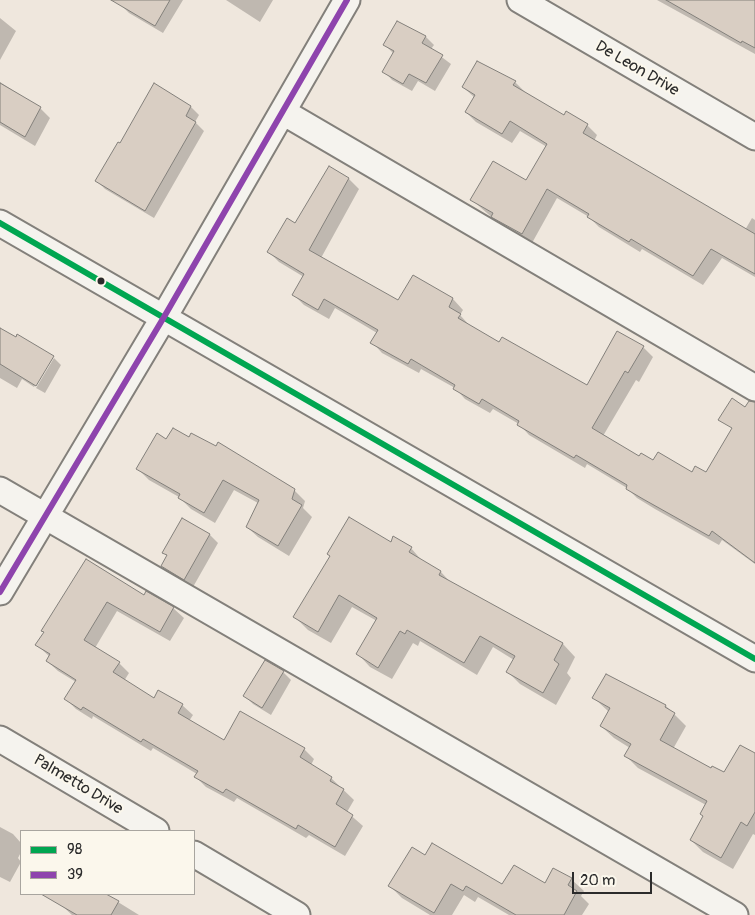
<!DOCTYPE html>
<html>
<head>
<meta charset="utf-8">
<style>
  body { margin:0 }
  #map { position:relative; width:755px; height:915px; overflow:hidden; background:#efe7dd; font-family:Pangolin,sans-serif }
  canvas { display:block }
  .legend { position:absolute; left:20px; top:830px; width:175px; height:65px; box-sizing:border-box; background:#fbf7ec; border:1px solid #a8a59f; margin:0; padding:6px 9px; list-style:none; font-size:15px; color:#2b2b2b }
  .legend li { display:flex; align-items:center; gap:10px; height:25px }
  .legend b { width:25px; border:1px solid #a8a59f }
  .scale { position:absolute; left:572px; top:872px; width:80px; height:22px; box-sizing:border-box; border:2px solid #2b2b2b; border-top:0; padding-left:6px; font-size:15px; line-height:18px; white-space:nowrap; color:#2b2b2b; -webkit-text-stroke:4px #fbf7ec; paint-order:stroke }
</style>
</head>
<body>
<div id="map">
<canvas width="755" height="915"></canvas>
<ul class="legend">
<li><b style="height:6px;background:#00a651"></b>98</li>
<li><b style="height:6px;background:#8e44ad"></b>39</li>
</ul>
<div class="scale">20 m</div>
</div>
<script>
const g = document.querySelector('canvas').getContext('2d');
g.lineJoin = 'round';
function fillPath(path, color) {
  g.fillStyle = color;
  g.fill(path, 'evenodd');
}
function toPath(rows) {
  const path = new Path2D();
  for (const r of rows) {
    path.moveTo(r[0], r[1]);
    for (let i = 2; i < r.length; i += 2) path.lineTo(r[i], r[i + 1]);
  }
  return path;
}
function trace(path, color, width, dash) {
  g.strokeStyle = color;
  g.lineWidth = width;
  g.lineCap = dash ? 'butt' : 'round';
  g.setLineDash(dash || []);
  g.stroke(path);
}
function write(font, color, halo, rows, align = 'center') {
  g.font = font + ' Pangolin,sans-serif';
  g.lineWidth = 4;
  g.setLineDash([]);
  g.textBaseline = 'middle';
  g.strokeStyle = halo;
  g.fillStyle = color;
  for (const [text, x, y, turn = 0] of rows) {
    g.save();
    g.translate(x, y);
    g.rotate((+turn || 0) * Math.PI / 180);
    g.textAlign = isNaN(turn) ? turn : align;
    if (halo) g.strokeText(text, 0, 0);
    g.fillText(text, 0, 0);
    g.restore();
  }
}
fillPath(toPath([
  [124,0,183,0,163,33,129,13,121,5],
  [226,0,273,0,260,22],
  [657,0,755,0,755,54],
  [0,18,16,31,0,60],
  [398,23,426,37,434,45,431,49,451,64,435,91,418,81,412,91,392,80,384,71,394,54,385,45],
  [478,62,515,82,525,92,564,117,587,125,597,135,594,141,745,230,752,218,755,220,755,277,722,258,703,285,642,249,640,252,599,227,589,217,557,198,532,243,503,227,472,200,526,182,547,147,520,131,512,143,476,122,466,112,475,98,463,87],
  [0,82,40,108,50,118,35,146,0,125],
  [191,107,199,115,195,122,204,131,154,218,105,189,97,181,121,145],
  [330,168,349,179,359,189,321,258,399,302,413,277,453,299,463,310,460,315,470,326,500,344,588,387,643,347,653,357,639,382,636,380,603,436,639,457,692,474,755,468,755,564,722,540,719,545,655,509,637,498,627,488,587,464,585,468,529,435,519,424,493,409,490,413,465,399,455,388,421,369,419,373,382,353,372,342,377,333,335,308,329,319,304,305,294,295,304,277,279,262,269,252,295,225],
  [0,329,16,339,18,336,53,358,34,387,22,379,17,388,0,378],
  [54,358,61,365,45,393,36,388],
  [167,440,294,490,305,501,303,508,312,517,289,556,258,537,247,527,258,503,234,490,215,523,191,509,179,497,149,480,138,469],
  [182,520,210,535,218,543,193,587,170,574,162,566,167,556,164,553],
  [391,543,411,548,423,562,441,572,452,584,563,644,575,657,567,673,571,678,556,705,520,684,508,672,514,660,493,647,477,675,420,641,418,646,413,643,392,679,370,667,358,654,377,621,352,607,331,643,308,630,295,617],
  [86,561,145,597,147,593,173,608,184,618,170,641,117,611,95,648,119,663,129,673,124,681,155,700,159,692,182,705,193,715,189,721,224,741,304,749,314,759,311,765,331,778,354,800,347,812,363,826,345,856,309,835,306,838,237,798,234,802,206,787,196,777,197,774,153,748,151,751,93,716,92,719,76,709,66,699,76,682,58,671,47,661,50,657,37,645],
  [283,672,291,680,271,715,253,704,245,696],
  [607,675,666,706,686,726,673,749,711,770,725,774,755,755,755,835,753,834,733,869,703,852,691,840,704,817,706,805,638,768,626,756,630,748,614,738,601,726,609,712,594,698],
  [0,827,13,834,21,843,21,852,18,858,21,862,10,882,0,877],
  [426,856,503,886,545,884,554,869,571,879,584,891,581,896,589,904,582,915,509,915,478,897,475,902,464,895,452,915,430,915,402,898,390,886],
  [46,894,105,894,139,915,72,915,57,901]
]), '#0003');
const building = toPath([
  [111,0,170,0,155,26,111,0],
  [666,0,755,0,755,48,742,41,741,43,666,0],
  [397,21,426,36,422,43,443,55,426,83,409,74,403,84,382,72,394,51,383,45,397,21],
  [477,61,516,81,513,85,564,115,566,111,588,124,583,133,755,234,755,274,711,249,693,276,631,239,629,242,587,217,589,214,547,189,522,234,491,217,493,213,470,200,493,161,526,180,547,144,510,121,502,134,465,112,475,95,462,87,477,61],
  [0,83,41,107,25,137,0,122,0,83],
  [154,83,191,106,186,116,196,122,145,211,95,181,118,142,120,143,154,83],
  [329,166,349,178,309,250,398,300,413,275,453,298,449,307,461,314,458,318,499,342,502,337,587,385,617,331,644,346,628,373,625,371,592,428,639,456,641,453,653,460,658,452,692,472,695,466,706,472,732,428,718,420,732,398,745,407,749,401,755,402,755,563,712,531,709,536,643,499,626,489,627,485,576,455,574,458,517,425,519,421,482,399,479,404,453,389,455,385,411,359,408,364,370,343,378,330,324,299,318,310,292,295,304,274,267,252,287,218,295,223,329,166],
  [0,328,16,337,17,334,54,356,36,386,0,364,0,328],
  [173,428,189,437,191,433,216,446,218,442,295,489,292,499,302,505,278,546,246,527,259,500,223,480,204,513,178,498,180,494,136,469,157,433,166,439,173,428],
  [349,517,391,542,393,536,412,547,409,552,441,571,439,575,563,643,554,660,559,664,543,693,506,672,515,656,480,636,464,663,407,630,405,634,400,631,378,668,356,654,377,618,339,595,318,632,293,617,330,556,327,554,349,517],
  [182,518,210,534,184,580,161,566,167,555,162,553,182,518],
  [86,559,144,595,146,591,174,607,160,632,107,602,84,640,120,662,113,672,154,698,158,690,183,704,178,713,224,740,240,711,305,748,300,757,332,777,330,781,344,789,336,804,353,815,335,847,298,825,296,829,226,789,223,793,194,777,198,771,143,739,141,742,83,707,81,710,64,699,76,680,46,661,50,654,35,645,44,632,41,631,86,559],
  [265,660,284,671,262,708,243,696,265,660],
  [606,674,666,705,665,707,675,713,660,740,711,768,712,766,724,772,740,745,755,753,755,812,747,826,741,822,721,858,690,840,703,816,700,814,707,801,624,756,631,744,600,726,610,708,592,698,606,674],
  [432,843,502,884,514,865,545,883,553,868,572,878,568,885,577,891,564,915,516,915,466,886,463,891,451,884,434,913,388,886,412,847,425,855,432,843],
  [41,894,106,894,119,901,111,915,77,915,41,894]
]);
fillPath(building, '#d9cec3');
trace(building, '#83807b', 1);
const minor = toPath([
  [520,0,755,137],
  [283,112,755,388],
  [0,223,755,659],
  [0,490,735,915],
  [0,592,164,317,347,0],
  [0,739,156,831],
  [194,854,297,915]
]);
trace(minor, '#83807b', 29);
trace(minor, '#f5f3ee', 25);
trace(toPath([
  [0,223,755,659]
]), '#00a651', 6);
trace(toPath([
  [0,592,164,317,347,0]
]), '#8e44ad', 6);
for (const [x, y, r, color] of [
  [101,281,4.5,"#2b2b2b"]
]) {
  const dot = new Path2D();
  dot.arc(x, y, r, 0, 2 * Math.PI);
  g.fillStyle = color;
  g.fill(dot);
  trace(dot, '#fbf7ec', 2);
}
write('16px', '#2b2b2b', '#fbf7ec', [
  ["De Leon Drive",637,69,30],
  ["Palmetto Drive",78,785,31]
]);
</script>
</body>
</html>
